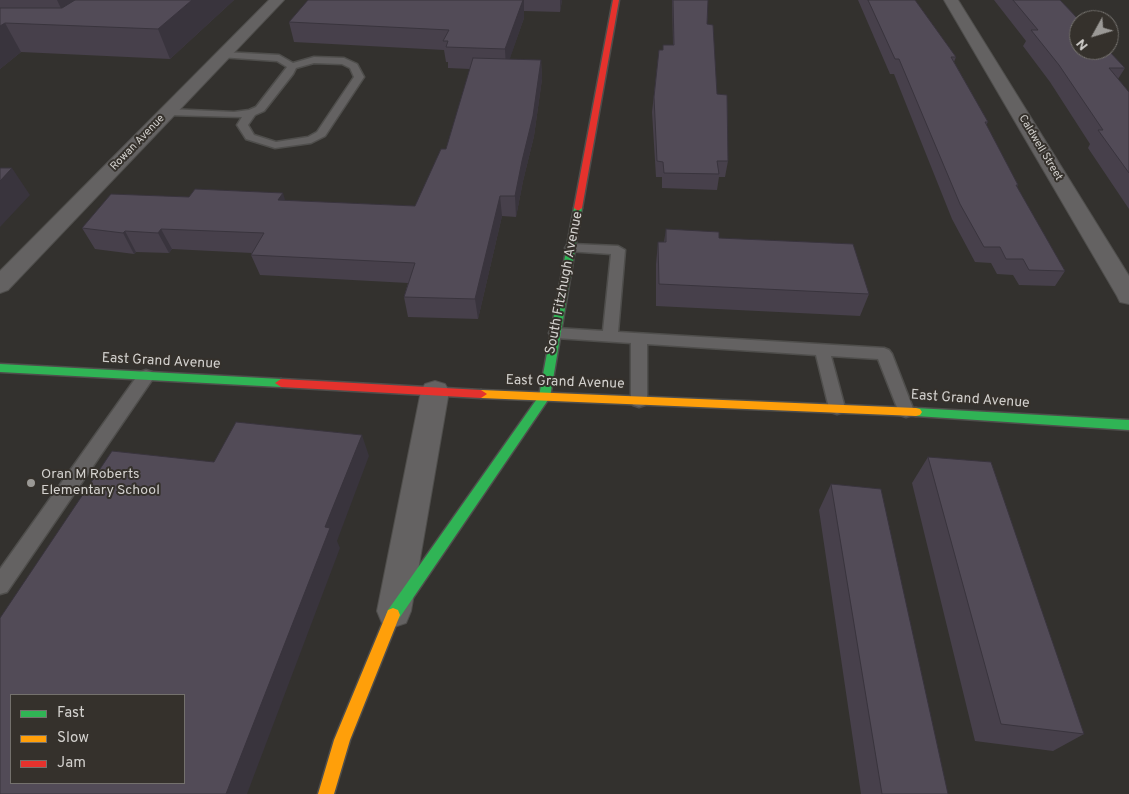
<!DOCTYPE html>
<html>
<head>
<meta charset="utf-8">
<style>
  body { margin:0 }
  #map { position:relative; width:1129px; height:794px; overflow:hidden; background:#33312e; font-family:Overpass,sans-serif }
  canvas { display:block }
  .legend { position:absolute; left:10px; top:694px; width:175px; height:90px; box-sizing:border-box; background:#35312c; border:1px solid #74716d; margin:0; padding:6px 9px; list-style:none; font-size:15px; color:#d3d1ce }
  .legend li { display:flex; align-items:center; gap:10px; height:25px }
  .legend b { width:25px; border:1px solid #74716d }
  .north { position:absolute; left:1069px; top:10px; width:50px; height:50px; box-sizing:border-box; background:#35312c; border:1px solid #74716d; border-radius:50%; rotate:231deg; font-size:14px; font-weight:700; line-height:20px; text-align:center; color:#d3d1ce }
  .north::after { content:''; display:block; margin:auto; width:18px; height:22px; background:#9b9996; clip-path:polygon(50% 0,100% 100%,50% 72%,0 100%) }
</style>
</head>
<body>
<div id="map">
<canvas width="1129" height="794"></canvas>
<ul class="legend">
<li><b style="height:6px;background:#30b455"></b>Fast</li>
<li><b style="height:6px;background:#ff9f0a"></b>Slow</li>
<li><b style="height:6px;background:#e5322d"></b>Jam</li>
</ul>
<div class="north">N</div>
</div>
<script>
const g = document.querySelector('canvas').getContext('2d');
g.lineJoin = 'round';
function toPath(rows) {
  const path = new Path2D();
  for (const r of rows) {
    path.moveTo(r[0], r[1]);
    for (let i = 2; i < r.length; i += 2) path.lineTo(r[i], r[i + 1]);
  }
  return path;
}
function trace(path, color, width, dash) {
  g.strokeStyle = color;
  g.lineWidth = width;
  g.lineCap = dash ? 'butt' : 'round';
  g.setLineDash(dash || []);
  g.stroke(path);
}
function fillPath(path, color) {
  g.fillStyle = color;
  g.fill(path, 'evenodd');
}
function write(font, color, halo, rows, align = 'center') {
  g.font = font + ' Overpass,sans-serif';
  g.lineWidth = 4;
  g.setLineDash([]);
  g.textBaseline = 'middle';
  g.strokeStyle = halo;
  g.fillStyle = color;
  for (const [text, x, y, turn = 0] of rows) {
    g.save();
    g.translate(x, y);
    g.rotate((+turn || 0) * Math.PI / 180);
    g.textAlign = isNaN(turn) ? turn : align;
    if (halo) g.strokeText(text, 0, 0);
    g.fillText(text, 0, 0);
    g.restore();
  }
}
const lane = toPath([
  [223,52,279,55,293,63,314,57,344,58,357,64,364,77,325,136,311,143,275,148,246,139,237,125,242,117,168,115,163,112,168,109,234,112,249,110,256,107,287,67,277,61,220,57,220,53,223,52],
  [314,63,342,64,350,68,354,77,317,132,308,137,276,142,254,135,248,125,255,115,264,111,293,74,296,68,314,63],
  [572,244,618,246,625,250,618,332,884,348,889,350,892,354,914,411,912,415,906,417,900,415,878,359,831,356,845,408,843,412,837,414,831,412,829,408,816,355,647,344,647,401,645,405,639,407,633,405,631,401,631,343,556,338,551,337,549,333,551,329,556,328,603,331,611,254,567,251,565,248,567,245,572,244],
  [146,370,152,372,154,376,152,380,7,592,0,594,0,569,140,372,146,370]
]);
const street = toPath([
  [269,0,284,0,8,290,0,293,0,271,269,0],
  [944,0,958,0,1129,276,1129,304,1120,302,1117,296,944,0],
  [435,381,445,384,449,391,411,611,406,623,394,627,382,623,377,611,421,391,425,384,435,381]
]);
const fast = toPath([
  [578,205,582,208,550,397,398,620,393,622,388,620,386,615,388,610,539,396,574,208,578,205],
  [0,364,281,379,287,383,281,387,0,372,0,364],
  [916,408,1129,420,1129,430,916,416,912,415,910,412,912,409,916,408]
]);
const slow = toPath([
  [481,390,916,408,920,409,922,412,920,415,916,416,481,398,475,394,481,390],
  [393,608,398,610,400,615,350,740,334,794,318,794,334,740,388,610,393,608]
]);
const jam = toPath([
  [613,0,619,0,582,208,578,211,574,208,613,0],
  [281,379,481,390,487,394,481,398,281,387,275,383,281,379]
]);
trace(lane, '#4f4e4c', 3);
trace(street, '#4f4e4c', 2);
trace(fast, '#4f4e4c', 3);
trace(slow, '#4f4e4c', 3);
trace(jam, '#4f4e4c', 3);
fillPath(lane, '#646262');
fillPath(street, '#646262');
fillPath(fast, '#30b455');
fillPath(slow, '#ff9f0a');
fillPath(jam, '#e5322d');
fillPath(toPath([
  [0,0,234,0,170,59,21,52,0,69],
  [524,0,562,0,560,12,524,11],
  [672,0,708,0,707,24,717,94,728,161,725,177,719,177,717,190,662,188,662,177,656,177,652,112,659,50,663,50,673,45],
  [858,0,915,0,956,57,954,62,988,122,986,125,1018,185,1017,187,1065,271,1055,286,1019,285,1013,275,997,274,991,263,975,262,952,219,894,74,890,74],
  [994,0,1060,0,1125,68,1118,79,1129,92,1129,209,1088,148,1090,144,1050,82,1023,46,1026,41],
  [524,18,509,60,541,60,542,79,534,136,523,181,516,217,502,216,478,319,408,317,404,297,408,283,260,275,251,255,252,253,172,249,169,253,136,252,134,254,95,249,82,228,189,197,415,206,446,149,470,69,448,68,448,62,446,62,444,50,294,42,289,22],
  [666,229,719,238,869,294,860,316,656,306,656,264,658,242,664,242],
  [928,457,1084,734,1053,751,975,741,912,483],
  [831,484,948,794,861,794,819,510]
]), '#47404b');
fillPath(toPath([
  [56,0,113,0,69,25,57,0],
  [192,0,234,0,170,59,158,29],
  [523,0,524,0,524,18,506,70,505,49],
  [560,0,562,0,560,12],
  [5,23,21,52,0,69,0,26],
  [541,60,542,79,534,136,523,181,516,217,515,196],
  [12,168,30,195,0,227,0,181],
  [283,193,289,213,278,200],
  [500,196,502,216,478,319,475,299],
  [161,229,172,249,169,253,158,233],
  [125,231,136,252,134,254,123,233],
  [362,435,369,456,337,541,340,548,247,794,226,794,325,527]
]), '#39343d');
const building = toPath([
  [75,0,192,0,158,29,5,23,0,26,0,8,62,8,75,0],
  [308,0,523,0,505,49,446,47,448,41,443,41,449,30,289,22,308,0],
  [673,0,708,0,707,24,713,25,717,94,727,95,728,161,717,161,719,174,664,173,663,162,657,161,654,97,659,50,663,50,663,45,674,45,673,0],
  [868,0,915,0,956,57,951,57,988,122,985,122,1018,185,1016,185,1065,271,1029,270,1023,259,1006,259,1000,247,984,247,960,204,899,59,895,59,868,0],
  [1013,0,1060,0,1079,20,1079,50,1108,50,1125,68,1109,68,1129,92,1129,173,1098,130,1103,130,1059,65,1031,30,1038,30,1013,0],
  [473,58,541,60,533,116,522,161,515,196,500,196,475,299,404,297,415,263,251,255,264,233,161,229,158,233,125,231,123,233,82,228,111,194,189,197,195,189,283,193,278,200,415,206,441,149,446,149,473,58],
  [0,168,12,168,0,181,0,168],
  [666,229,719,232,719,238,853,244,869,294,659,284,658,242,666,242,666,229],
  [236,422,362,435,325,527,330,528,226,794,0,794,0,618,112,451,214,462,236,422],
  [11,695,184,695,184,783,11,783,11,695],
  [928,457,991,462,1084,734,1001,724,928,457],
  [831,484,881,489,948,794,882,794,831,484]
]);
fillPath(building, '#524b57');
trace(building, '#39343d', 1);
for (const [x, y, r, color] of [
  [31,483,5,"#9b9996"]
]) {
  const dot = new Path2D();
  dot.arc(x, y, r, 0, 2 * Math.PI);
  g.fillStyle = color;
  g.fill(dot);
  trace(dot, '#35312c', 2);
}
write('11px', '#d3d1ce', '#35312c', [
  ["Rowan Avenue",138,143,-46],
  ["Caldwell Street",1040,148,59]
]);
write('14px', '#d3d1ce', '#35312c', [
  ["South Fitzhugh Avenue",565,283,-79],
  ["East Grand Avenue",161,362,3],
  ["East Grand Avenue",565,383,2],
  ["East Grand Avenue",970,400,4]
]);
write('14px', '#d3d1ce', '#35312c', [
  ["Oran M Roberts",41,475],
  ["Elementary School",41,491]
], 'left');
</script>
</body>
</html>
